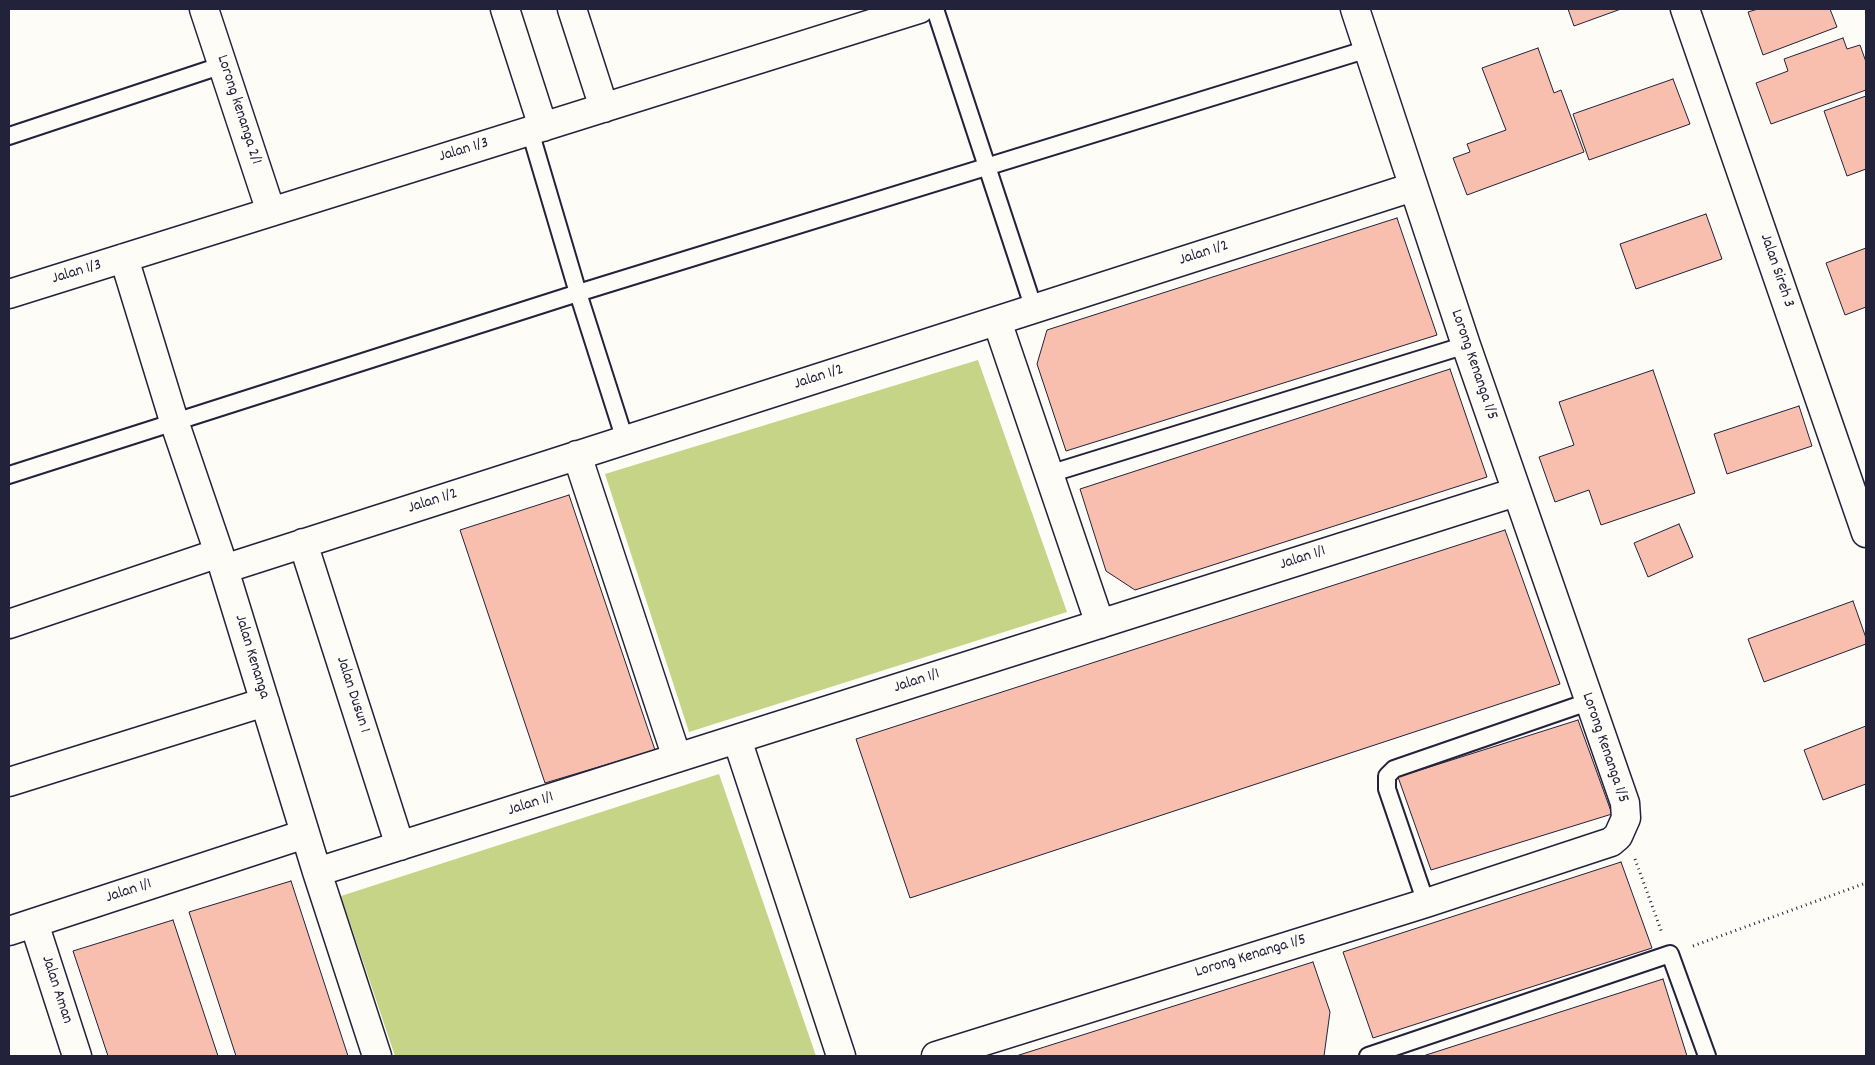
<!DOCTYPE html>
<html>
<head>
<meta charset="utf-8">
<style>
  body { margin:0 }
  #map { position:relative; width:1875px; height:1065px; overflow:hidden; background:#fdfcf7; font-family:Dekko,sans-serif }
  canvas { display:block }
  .frame { position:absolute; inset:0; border:10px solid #22223b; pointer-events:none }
</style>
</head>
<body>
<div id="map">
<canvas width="1875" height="1065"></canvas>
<div class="frame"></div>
</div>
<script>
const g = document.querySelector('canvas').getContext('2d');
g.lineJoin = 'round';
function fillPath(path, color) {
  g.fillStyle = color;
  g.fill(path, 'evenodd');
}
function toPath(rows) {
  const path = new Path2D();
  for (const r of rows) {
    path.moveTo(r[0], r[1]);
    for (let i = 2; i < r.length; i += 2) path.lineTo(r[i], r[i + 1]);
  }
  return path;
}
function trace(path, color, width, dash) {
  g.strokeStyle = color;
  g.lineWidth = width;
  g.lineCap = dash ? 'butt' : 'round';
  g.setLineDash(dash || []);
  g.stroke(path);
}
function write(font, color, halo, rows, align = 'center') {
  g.font = font + ' Dekko,sans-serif';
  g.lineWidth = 5;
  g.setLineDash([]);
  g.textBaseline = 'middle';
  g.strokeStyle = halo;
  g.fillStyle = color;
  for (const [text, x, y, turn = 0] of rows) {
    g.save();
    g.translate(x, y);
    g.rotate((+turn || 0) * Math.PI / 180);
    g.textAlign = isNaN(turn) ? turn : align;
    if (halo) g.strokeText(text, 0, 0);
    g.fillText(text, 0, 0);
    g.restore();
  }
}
fillPath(toPath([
  [978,360,1067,612,689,732,605,474],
  [719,774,816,1056,395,1056,341,896]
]), '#c6d488');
const building = toPath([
  [1568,9,1621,9,1574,26,1568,9],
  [1758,9,1830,9,1837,27,1763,55,1748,12,1758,9],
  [1843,38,1847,49,1860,45,1866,62,1866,90,1771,124,1756,83,1788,71,1784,59,1843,38],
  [1538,48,1554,93,1561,90,1584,152,1467,195,1453,158,1470,152,1467,144,1506,130,1482,68,1538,48],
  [1673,79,1690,124,1589,160,1573,114,1673,79],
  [1866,96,1866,169,1847,176,1824,111,1866,96],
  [1706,214,1722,259,1636,289,1620,244,1706,214],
  [1397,218,1437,335,1066,451,1037,364,1047,330,1397,218],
  [1866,248,1866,307,1845,315,1826,263,1866,248],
  [1450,369,1487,477,1135,590,1106,571,1080,489,1450,369],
  [1653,370,1695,493,1601,525,1589,490,1555,502,1539,457,1574,445,1559,402,1653,370],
  [1799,406,1812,446,1727,474,1714,434,1799,406],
  [569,495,655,750,545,783,460,530,569,495],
  [1679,524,1693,557,1648,577,1634,543,1679,524],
  [1505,530,1560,684,910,898,856,739,1505,530],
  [1853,601,1866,638,1866,644,1764,682,1748,639,1853,601],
  [1578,720,1612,814,1431,870,1398,777,1578,720],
  [1866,726,1866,784,1823,800,1804,750,1866,726],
  [1621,862,1652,948,1373,1038,1343,952,1621,862],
  [291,881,348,1056,236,1056,189,912,291,881],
  [173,920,218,1056,108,1056,73,951,173,920],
  [1313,962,1330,1012,1324,1056,1016,1056,1313,962],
  [1663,979,1687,1056,1423,1056,1663,979]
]);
fillPath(building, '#f8bfae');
trace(building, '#22223b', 1);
const lane = toPath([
  [935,9,1034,309],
  [530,131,578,293,625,440],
  [9,136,223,65],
  [1049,474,1466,345],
  [9,475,578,293,1368,49],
  [1426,903,1387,789,1387,776,1394,769,1588,702],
  [1368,1056,1670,954,1707,1056]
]);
const street = toPath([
  [204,9,271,212],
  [505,9,543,127],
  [572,9,604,108],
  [1685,9,1866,533],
  [124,258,174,421,219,553,317,872,377,1056],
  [9,294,919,9],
  [997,321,1100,624],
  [577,455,677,758],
  [303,543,400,846],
  [224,569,1413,187],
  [9,624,219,553],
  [737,739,841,1056],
  [9,782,265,702],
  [317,872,1516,492],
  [34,923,77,1056],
  [9,931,305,834],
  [936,1056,1426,903,1611,842,1618,836,1626,818,1625,803,1466,345,1355,9]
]);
trace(lane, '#22223b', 20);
trace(street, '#22223b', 31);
trace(toPath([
  [1635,859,1662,933],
  [1693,946,1866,883]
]), '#22223b', 3, [1, 4]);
trace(lane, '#fdfcf7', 16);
trace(street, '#fdfcf7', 28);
write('16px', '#22223b', '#fdfcf7', [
  ["Lorong kenanga 2/1",238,110,72],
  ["Jalan 1/3",464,151,-17],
  ["Jalan 1/2",1204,254,-18],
  ["Jalan Sireh 3",1776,271,71],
  ["Jalan 1/3",77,273,-17],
  ["Lorong Kenanga 1/5",1473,365,71],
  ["Jalan 1/2",819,378,-18],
  ["Jalan 1/2",433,502,-18],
  ["Jalan 1/1",1303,559,-18],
  ["Jalan Kenanga",251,657,73],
  ["Jalan 1/1",917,682,-18],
  ["Jalan Dusun 1",352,695,72],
  ["Lorong Kenanga 1/5",1604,748,71],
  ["Jalan 1/1",531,805,-18],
  ["Jalan 1/1",129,892,-18],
  ["Lorong Kenanga 1/5",1251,957,-17],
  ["Jalan Aman",56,990,72]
]);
</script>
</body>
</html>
